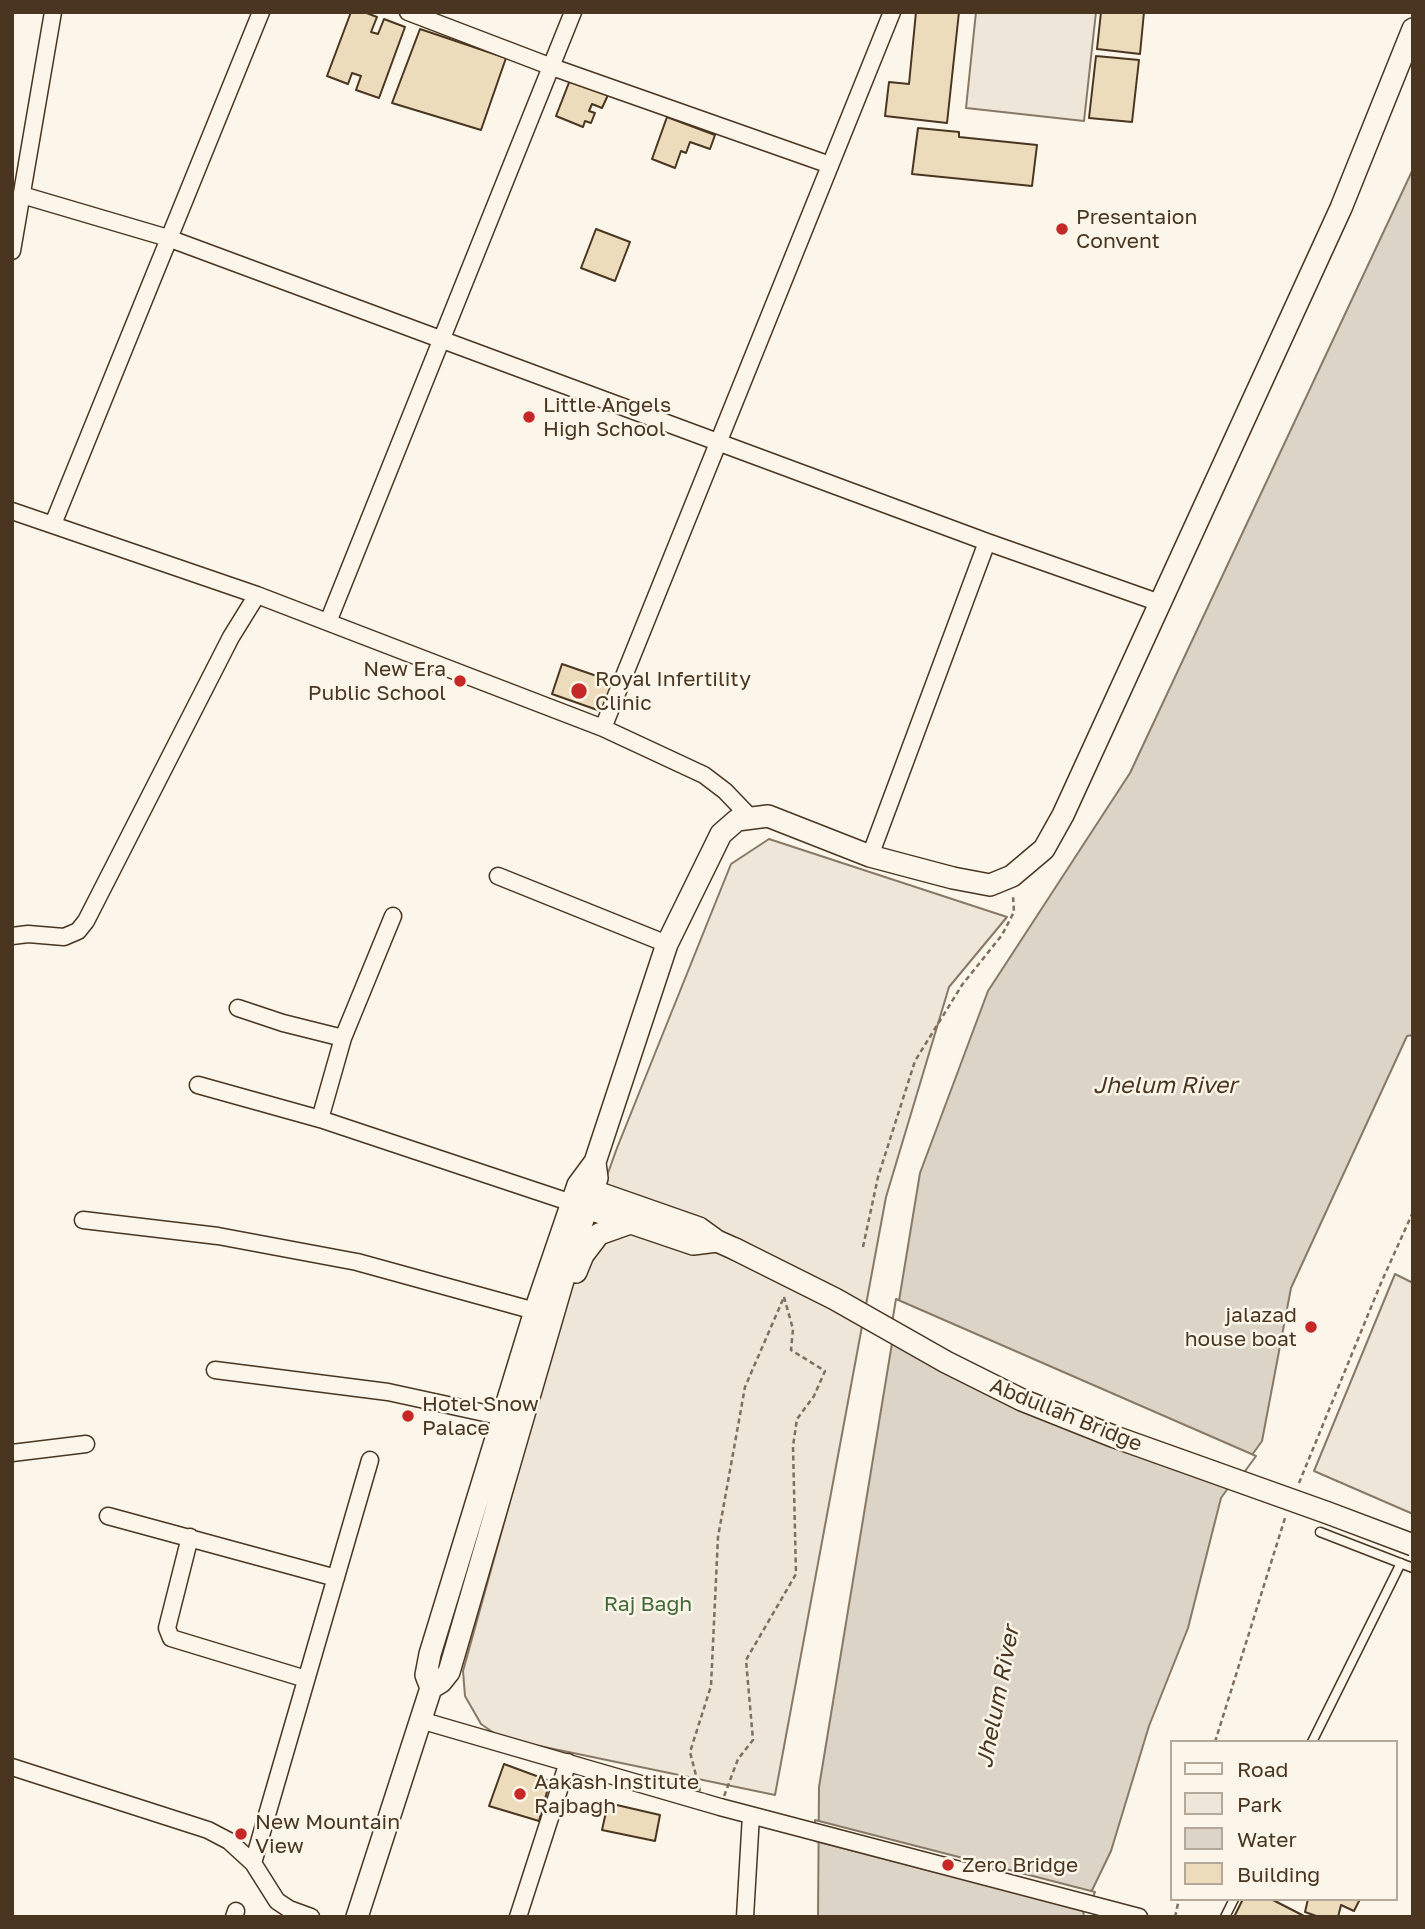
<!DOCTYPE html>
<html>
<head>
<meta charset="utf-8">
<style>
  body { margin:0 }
  #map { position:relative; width:1425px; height:1929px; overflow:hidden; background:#fbf6e9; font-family:"Golos Text",sans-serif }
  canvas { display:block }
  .frame { position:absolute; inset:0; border:14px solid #4a3520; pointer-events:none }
  .legend { position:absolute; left:1170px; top:1740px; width:228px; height:161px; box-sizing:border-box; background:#fbf6e9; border:2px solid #b4a999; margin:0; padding:9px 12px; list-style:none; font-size:21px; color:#4a3520 }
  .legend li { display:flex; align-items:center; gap:14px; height:35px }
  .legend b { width:35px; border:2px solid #b4a999 }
</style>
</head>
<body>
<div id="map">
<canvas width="1425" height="1929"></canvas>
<div class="frame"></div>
<ul class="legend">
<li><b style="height:9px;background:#fbf6e9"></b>Road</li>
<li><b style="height:19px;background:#ede6d9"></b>Park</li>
<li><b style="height:19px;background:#dcd4c6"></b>Water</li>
<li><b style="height:19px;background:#ecdcbc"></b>Building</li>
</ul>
</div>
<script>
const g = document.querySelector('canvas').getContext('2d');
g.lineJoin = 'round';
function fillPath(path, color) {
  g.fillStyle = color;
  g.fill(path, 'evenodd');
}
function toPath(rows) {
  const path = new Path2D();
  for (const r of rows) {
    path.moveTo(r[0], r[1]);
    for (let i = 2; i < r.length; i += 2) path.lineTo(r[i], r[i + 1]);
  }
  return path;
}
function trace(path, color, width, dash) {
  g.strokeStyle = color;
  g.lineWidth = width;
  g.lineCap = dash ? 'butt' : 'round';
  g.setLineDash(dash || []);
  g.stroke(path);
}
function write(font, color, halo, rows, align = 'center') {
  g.font = font + ' "Golos Text",sans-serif';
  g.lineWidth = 5;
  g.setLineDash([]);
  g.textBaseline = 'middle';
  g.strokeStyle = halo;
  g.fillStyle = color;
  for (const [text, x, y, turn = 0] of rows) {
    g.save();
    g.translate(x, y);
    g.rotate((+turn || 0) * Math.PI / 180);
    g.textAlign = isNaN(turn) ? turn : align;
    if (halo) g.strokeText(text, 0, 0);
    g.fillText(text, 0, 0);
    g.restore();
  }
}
const green = toPath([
  [976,12,1096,12,1084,121,966,108,976,12],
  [769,839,1007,917,949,987,886,1197,775,1795,501,1738,481,1724,465,1696,463,1671,577,1259,617,1148,731,864,769,839],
  [1395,1274,1413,1283,1413,1514,1314,1471,1395,1274]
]);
fillPath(green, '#ede6d9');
trace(green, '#887966', 2);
const water = toPath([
  [1413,169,1413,1035,1407,1036,1291,1288,1262,1441,1221,1498,1188,1628,1149,1726,1111,1851,1083,1909,1084,1917,818,1917,819,1787,920,1173,988,991,1130,773,1413,169]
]);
fillPath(water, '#dcd4c6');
trace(water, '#887966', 2);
const pier = toPath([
  [896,1299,1256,1456,1235,1485,890,1335,896,1299],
  [815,1820,1095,1892,1087,1911,815,1841,815,1820]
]);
fillPath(pier, '#fbf6e9');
trace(pier, '#887966', 2);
const building = toPath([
  [351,12,364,12,377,17,371,32,378,34,384,19,405,27,379,98,356,90,361,76,352,73,348,84,327,76,351,12],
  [916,12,959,12,947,123,885,116,889,82,909,84,916,12],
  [1101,12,1144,12,1140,54,1097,49,1101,12],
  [420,29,506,58,481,130,392,103,420,29],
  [1096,56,1139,60,1132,122,1089,118,1096,56],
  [570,80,608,95,602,108,592,104,589,111,595,113,591,123,585,121,583,127,556,116,570,80],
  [667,117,715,135,710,149,690,142,686,153,681,151,675,168,652,159,667,117],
  [918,128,959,132,959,137,1037,145,1032,186,912,174,918,128],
  [596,229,630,242,615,281,581,268,596,229],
  [562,664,617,683,606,713,552,694,562,664],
  [504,1764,550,1781,539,1821,489,1806,504,1764],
  [608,1803,660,1815,655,1841,602,1830,608,1803],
  [1243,1899,1271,1899,1306,1917,1234,1917,1243,1899],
  [1308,1899,1360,1899,1354,1911,1341,1905,1338,1917,1319,1917,1305,1912,1308,1899]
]);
fillPath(building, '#ecdcbc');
trace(building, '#4a3520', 2);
const lane = toPath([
  [1320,1532,1413,1568],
  [1312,1742,1401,1563],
  [1225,1917,1234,1899]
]);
const street = toPath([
  [408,12,552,67,830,165],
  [22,195,168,238,987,542,1160,603],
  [12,251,53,12],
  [12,511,257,595,603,728,704,775,725,791,750,817],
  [53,524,261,12],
  [328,622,573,12],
  [603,728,892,12],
  [870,856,987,542],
  [498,876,667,944],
  [12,936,28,934,64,937,78,931,86,921,231,637,257,595],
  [238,1008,283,1023,343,1038],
  [198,1085,320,1119,572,1203],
  [320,1119,343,1038,393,916],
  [83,1220,218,1236,357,1262,535,1311],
  [215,1370,388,1392,503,1417],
  [12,1453,86,1444],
  [108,1516,336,1578],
  [190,1537,167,1628,171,1638,306,1679],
  [420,1720,720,1807,1139,1917],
  [12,1767,208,1830,229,1841,253,1863,277,1901,289,1909,311,1917],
  [253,1863,370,1460],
  [234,1917,236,1911],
  [518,1917,568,1762],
  [745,1917,751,1815]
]);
const secondary = toPath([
  [579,1186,699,1228,717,1241,735,1249],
  [572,1203,693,1244,717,1241],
  [576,1272,583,1255,599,1234,630,1223],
  [431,1688,426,1675,430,1654,535,1311,578,1185,595,1162,667,944,721,834,737,820,768,816,870,856,953,878,990,885,1012,876,1044,849,1063,815,1341,208,1413,29],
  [357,1917,431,1688,441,1682,449,1672,566,1270,597,1178,595,1163]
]);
trace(lane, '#4a3520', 11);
trace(street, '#4a3520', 19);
trace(secondary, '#4a3520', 24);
trace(toPath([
  [863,1247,878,1177,915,1061,962,985,1002,935,1014,912,1013,896],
  [784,1297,793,1329,791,1350,825,1371,814,1396,797,1419,793,1446,796,1574,746,1660,753,1740,738,1759,720,1807,700,1791,690,1752,711,1686,718,1537,745,1387,784,1297],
  [1299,1483,1381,1283,1413,1212],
  [1215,1742,1285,1518],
  [1175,1917,1179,1899]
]), '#7f6f5c', 2.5, [5, 3.5]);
trace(lane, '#fbf6e9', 8);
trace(street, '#fbf6e9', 16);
trace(secondary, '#fbf6e9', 21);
const secondaryBridge = toPath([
  [735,1249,835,1299,946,1362,1022,1400,1115,1437,1328,1513,1413,1545]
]);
trace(secondaryBridge, '#4a3520', 24, []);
trace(secondaryBridge, '#fbf6e9', 21);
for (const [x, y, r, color] of [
  [1062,229,7,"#c62828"],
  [529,417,7,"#c62828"],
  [460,681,7,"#c62828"],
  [579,691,9,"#c62828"],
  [1311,1327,7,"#c62828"],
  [408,1416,7,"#c62828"],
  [520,1794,7,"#c62828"],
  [241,1834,7,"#c62828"],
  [948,1865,7,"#c62828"]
]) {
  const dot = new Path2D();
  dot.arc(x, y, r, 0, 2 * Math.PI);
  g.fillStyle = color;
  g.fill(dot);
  trace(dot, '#fbf6e9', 2.5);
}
write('21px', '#4a3520', '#fbf6e9', [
  ["Presentaion",1076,217],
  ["Convent",1076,241],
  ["Little Angels",543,405],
  ["High School",543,429],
  ["New Era",446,669,"right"],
  ["Public School",446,693,"right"],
  ["Royal Infertility",595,679],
  ["Clinic",595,703],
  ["jalazad",1297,1315,"right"],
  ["house boat",1297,1339,"right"],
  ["Hotel Snow",422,1404],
  ["Palace",422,1428],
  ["Aakash Institute",534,1782],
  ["Rajbagh",534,1806],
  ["New Mountain",255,1822],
  ["View",255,1846],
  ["Zero Bridge",962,1865]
], 'left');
write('21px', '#4a3520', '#fbf6e9', [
  ["Abdullah Bridge",1066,1415,22]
]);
write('21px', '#436837', '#fbf6e9', [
  ["Raj Bagh",648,1604]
]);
write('italic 23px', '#4a3520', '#fbf6e9', [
  ["Jhelum River",1165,1086],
  ["Jhelum River",998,1697,-79]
]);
</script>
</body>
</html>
